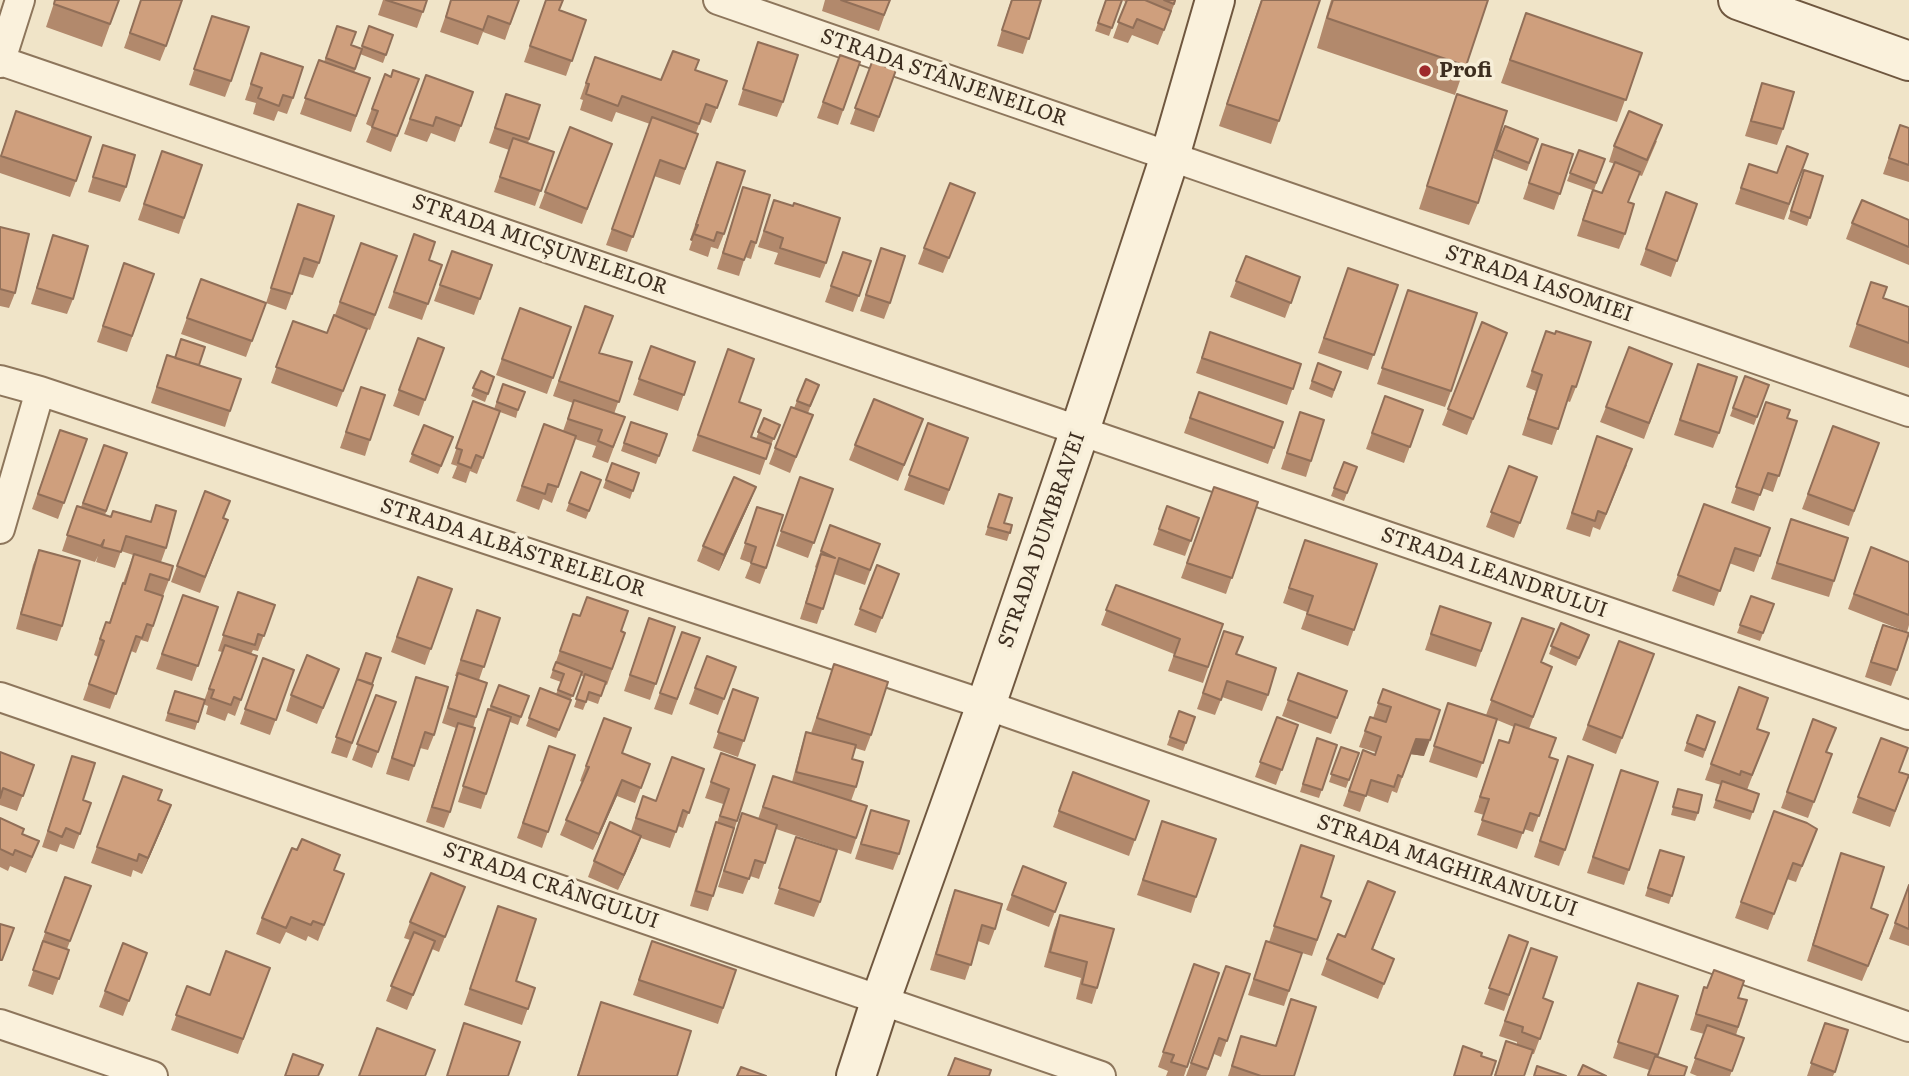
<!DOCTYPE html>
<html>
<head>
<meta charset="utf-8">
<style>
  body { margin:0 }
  canvas { display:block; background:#f0e4c8 }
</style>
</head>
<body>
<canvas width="1909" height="1076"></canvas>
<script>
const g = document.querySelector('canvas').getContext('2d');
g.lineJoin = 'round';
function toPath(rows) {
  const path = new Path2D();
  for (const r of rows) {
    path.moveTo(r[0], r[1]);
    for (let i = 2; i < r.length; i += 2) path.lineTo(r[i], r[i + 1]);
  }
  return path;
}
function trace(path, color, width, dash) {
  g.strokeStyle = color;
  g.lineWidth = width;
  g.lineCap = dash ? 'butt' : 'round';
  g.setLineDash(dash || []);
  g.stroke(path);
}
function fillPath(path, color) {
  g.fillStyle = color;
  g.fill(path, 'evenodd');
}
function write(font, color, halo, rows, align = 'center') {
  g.font = font + ' Literata,serif';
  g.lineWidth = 7;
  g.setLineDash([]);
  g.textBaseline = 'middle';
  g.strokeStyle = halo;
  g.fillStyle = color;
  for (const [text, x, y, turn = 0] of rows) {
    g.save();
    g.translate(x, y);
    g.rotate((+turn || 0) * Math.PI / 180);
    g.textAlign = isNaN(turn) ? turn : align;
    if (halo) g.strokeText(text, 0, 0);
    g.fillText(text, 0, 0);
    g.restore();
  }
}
const street = toPath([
  [718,0,1909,412],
  [1,61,1909,715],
  [0,63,20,0],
  [0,380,40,391,0,529],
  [40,391,986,705,1909,1027],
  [0,697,1101,1076],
  [0,1024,153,1076]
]);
const secondary = toPath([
  [1738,0,1909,61],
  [856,1076,881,999,986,705,1080,430,1170,156,1215,0]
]);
trace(street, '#8d765c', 32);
trace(secondary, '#6f573f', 42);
trace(street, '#faf1dc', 28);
trace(secondary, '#faf1dc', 38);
fillPath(toPath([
  [55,0,119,0,102,47,46,27],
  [141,0,166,46,160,61,124,48],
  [383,0,427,0,417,28,378,15],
  [451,0,519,0,505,40,483,32,478,45,440,32],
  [546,0,559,10,586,20,566,76,524,62],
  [825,0,890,0,879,31,822,11],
  [1011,0,1041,0,1023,54,997,46],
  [1106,0,1176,0,1158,45,1132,35,1128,43,1113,38,1126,2,1122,0,1109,36,1095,31],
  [1261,0,1320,0,1271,144,1219,126],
  [1331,0,1488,0,1455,95,1317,48],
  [1526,13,1642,53,1617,122,1501,83],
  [212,16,231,81,225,97,189,85],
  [337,26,351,45,361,49,369,26,393,35,383,63,360,54,354,73,370,78,351,132,300,114,319,60,324,62],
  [758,42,783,102,777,117,738,105],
  [261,53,293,98,287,114,278,111,274,121,253,114,256,103,245,100],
  [840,55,860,62,838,125,817,118],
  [595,57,661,80,695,70,727,81,711,123,701,119,696,133,698,134,680,185,654,176,627,252,606,245,650,124,616,112,612,122,580,110,583,100,580,99],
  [872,62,896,70,874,132,850,124],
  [385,74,391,77,419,79,391,152,366,142,372,127,366,124],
  [426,75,473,92,455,142,431,133,427,142,404,134],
  [1762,83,1783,129,1777,145,1745,136],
  [506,94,540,105,528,143,554,152,535,206,494,192,509,150,489,143],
  [1457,94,1478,203,1469,225,1419,209],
  [16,111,76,181,70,197,0,173,0,157],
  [1900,125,1909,128,1909,182,1883,174],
  [1505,126,1538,139,1527,171,1493,158],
  [570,127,612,144,582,224,539,208],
  [1657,141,1642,176,1639,175,1628,202,1625,234,1619,249,1577,236,1592,190,1567,181,1579,150,1605,159,1594,190,1602,193,1615,164,1609,162,1614,146],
  [1542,144,1573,154,1554,210,1523,199],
  [103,145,126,187,120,202,88,192],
  [162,151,202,165,179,234,138,220],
  [1808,154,1784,220,1735,204,1749,164,1777,173],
  [1804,170,1823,176,1807,226,1788,219],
  [711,177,724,234,718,249,711,247,708,257,689,250,692,241,690,240],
  [743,187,756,243,751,259,745,257,739,276,717,269],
  [1666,192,1697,204,1671,277,1640,265],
  [975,193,943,273,918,264,924,248],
  [774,200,793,206,826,263,820,278,774,264,778,253,758,247],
  [298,204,319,263,313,278,299,274,286,310,266,303,246,357,181,334,201,279,266,303],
  [1909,220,1909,265,1846,239,1852,223],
  [0,227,15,293,9,308,0,306],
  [414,234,429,260,442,265,422,320,388,308],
  [53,235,73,299,67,314,31,304],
  [361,243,397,256,370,330,367,329,337,407,271,383,293,321,327,333,335,315],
  [881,248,890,303,884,319,860,311],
  [452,251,492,265,474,315,434,301],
  [843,252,871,261,853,312,825,302],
  [1246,256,1300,277,1285,318,1230,297],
  [124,263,154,274,127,352,97,342],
  [1348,268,1398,285,1368,370,1318,353],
  [1871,282,1883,298,1909,307,1909,368,1849,347],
  [585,306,599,353,632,362,614,414,625,417,608,463,592,457,596,446,575,439,552,503,543,499,539,510,516,501,544,424,563,431,573,403,553,396],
  [1403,306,1451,391,1445,407,1377,384],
  [520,308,571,327,547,394,496,375],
  [1482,322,1507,333,1467,435,1442,425],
  [1546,331,1576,387,1570,402,1567,401,1552,445,1522,435,1536,391,1526,387],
  [1210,332,1301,364,1287,405,1196,373],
  [418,338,444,348,419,416,393,406],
  [651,346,695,362,678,411,633,395],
  [728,349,739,402,751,437,756,439,764,418,780,425,770,447,760,475,692,451],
  [167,355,199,365,230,411,225,427,151,403],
  [1318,363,1341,372,1332,398,1309,389],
  [1672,364,1644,439,1600,422,1606,407],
  [1698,364,1719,433,1713,448,1674,435],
  [481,371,494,377,485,402,471,396],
  [1745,376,1769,385,1754,425,1730,416],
  [806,379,819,385,808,413,813,415,790,473,769,464,791,407,794,408],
  [503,384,518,410,516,418,500,412,477,474,470,471,466,483,452,478,457,466,451,464,473,401,494,409],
  [361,387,370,440,365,456,340,448],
  [1199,392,1283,422,1268,464,1184,433],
  [1385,396,1423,410,1404,463,1366,449],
  [1766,402,1787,418,1797,421,1773,492,1762,488,1754,511,1731,503],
  [1300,412,1311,461,1306,477,1281,469],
  [923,419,898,481,849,460,855,445],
  [631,422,667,434,656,464,621,451],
  [928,423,968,438,944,505,904,490],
  [424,425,453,437,438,474,409,462],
  [1833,426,1879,443,1849,526,1802,509],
  [60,430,87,439,58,519,32,509],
  [1597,436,1627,465,1600,530,1593,527,1590,537,1566,529],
  [104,445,127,453,105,515,110,517,150,522,156,505,166,548,161,562,169,580,163,596,145,590,163,596,148,642,141,640,136,653,131,651,110,709,83,700,98,657,94,655,100,637,106,622,109,623,133,555,121,551,115,568,96,562,98,556,95,562,62,551,77,506,81,507],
  [1344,462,1357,467,1344,501,1331,496],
  [612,463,639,473,630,499,603,488],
  [1509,466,1537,477,1514,538,1486,527],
  [581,472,601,480,586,519,566,511],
  [800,477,833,489,808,558,776,546],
  [756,487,750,502,719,571,697,561,703,546],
  [1214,487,1258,502,1226,594,1181,578],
  [205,491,224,519,228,520,200,593,171,582],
  [999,494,1004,523,1012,525,1007,541,985,535],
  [1704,504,1770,528,1754,572,1729,563,1714,606,1672,591],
  [1167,506,1199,518,1185,556,1153,545],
  [757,507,766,568,760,584,745,578,751,563,740,559],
  [1791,519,1834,581,1829,597,1771,579],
  [830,525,880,544,865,585,834,574,817,624,800,619,816,568,815,567],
  [1305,540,1377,564,1348,646,1301,629,1307,612,1283,603],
  [1871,547,1909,562,1909,625,1907,632,1848,609],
  [39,550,62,626,57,641,16,629,33,565],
  [877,565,899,574,876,633,854,625],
  [418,577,452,589,425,665,391,652],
  [1116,585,1223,624,1203,683,1168,671,1174,654,1101,625],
  [238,592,275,605,258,651,253,650,251,654,257,656,235,716,228,713,225,721,206,714,208,706,203,704,195,730,165,721,175,691,204,701,222,652,218,651],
  [183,595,218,607,192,681,156,669],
  [1751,596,1774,604,1760,641,1737,633],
  [1440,606,1491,623,1476,667,1425,650],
  [477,610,500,618,479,680,476,717,450,812,444,828,426,822,456,728,442,723,457,676,455,676],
  [573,614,625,633,607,685,605,684,598,704,587,700,583,710,574,707,584,677,580,675,556,738,526,726,540,688,556,694,561,682,550,678],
  [649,618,675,627,650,700,624,691],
  [1522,618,1542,662,1552,667,1529,729,1549,757,1558,760,1533,832,1524,829,1517,849,1477,835,1484,815,1474,812,1499,740,1508,743,1514,727,1497,720,1477,778,1429,762,1448,703,1486,715],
  [1561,623,1589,635,1576,666,1549,654],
  [1224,631,1236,654,1268,695,1262,711,1222,697,1215,715,1197,709],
  [682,632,700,638,672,715,654,709],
  [1877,640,1897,670,1891,686,1865,677],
  [1619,641,1654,654,1616,754,1582,740],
  [366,653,373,685,347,758,331,753],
  [263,658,294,670,270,735,240,724],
  [834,664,871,735,865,751,855,748,852,759,856,787,851,801,867,806,851,854,776,829,759,879,750,876,743,894,718,887,742,813,758,819,773,776,792,782,801,748,806,732,811,733],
  [736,667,718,715,689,704,695,688],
  [339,669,317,724,286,711,291,695],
  [1298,673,1347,691,1331,734,1282,716],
  [416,677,434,735,428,750,420,748,409,781,386,774],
  [499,685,529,696,518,725,510,722,481,809,458,802,483,725],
  [1739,687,1757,729,1769,733,1747,790,1759,794,1750,820,1713,808,1721,785,1705,780],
  [733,689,758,698,738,757,713,748],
  [1383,689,1424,756,1410,754,1397,793,1392,791,1388,803,1366,795,1360,812,1343,806,1363,750,1375,754,1375,752,1359,747,1370,717,1373,718],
  [376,695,396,702,372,768,352,760],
  [1179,711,1195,717,1183,751,1167,745],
  [1697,715,1715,722,1703,758,1684,751],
  [1277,717,1298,725,1276,785,1255,777],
  [604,718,622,753,650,764,635,803,617,796,593,850,560,835,582,782,580,781],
  [1813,719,1826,752,1832,754,1808,818,1781,808],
  [1317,738,1337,745,1319,798,1300,792],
  [549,746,575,755,542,848,517,838],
  [1341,747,1359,753,1346,788,1329,782],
  [0,752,34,765,17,811,0,805],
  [721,753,737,821,708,911,690,906,710,838,716,822,717,823,723,804,705,798],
  [72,756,83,800,91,803,74,849,60,844,57,852,42,847],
  [704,769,683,828,678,826,670,848,641,838,618,890,588,877,594,861,631,831,643,796,656,801],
  [1621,770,1629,870,1624,885,1587,873],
  [1073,772,1149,801,1129,856,1053,827],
  [1562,772,1565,850,1559,866,1534,857],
  [1899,772,1909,775,1890,827,1852,813,1858,797],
  [123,776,158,800,165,821,142,874,133,870,131,877,91,863],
  [1678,789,1698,813,1695,821,1671,815],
  [871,810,899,854,893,870,855,859],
  [1774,811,1817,829,1796,882,1787,879,1768,930,1735,918],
  [0,818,22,834,33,857,26,873,10,866,8,871,0,867],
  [1162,821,1196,897,1191,913,1137,895],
  [1301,845,1321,897,1331,901,1312,956,1302,953,1284,1006,1248,995,1266,941,1269,942],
  [1660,850,1684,857,1669,904,1645,896],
  [791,853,820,902,814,917,774,904],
  [1841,853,1883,931,1862,981,1807,961],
  [1023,866,1066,883,1049,927,1006,910],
  [335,870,338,890,318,941,308,936,306,941,286,932,280,944,256,934,262,918],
  [65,877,91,886,67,949,69,950,53,995,28,986,41,948,40,947],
  [1909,885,1909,946,1889,939],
  [465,887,439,952,432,949,407,1010,386,1001,410,940,404,938,410,922],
  [955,890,995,929,989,945,978,941,965,980,930,970,949,906],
  [1395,892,1373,949,1394,959,1378,999,1321,975,1327,959,1345,937],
  [498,906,516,981,535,988,522,1025,464,1005],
  [1060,915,1114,929,1097,988,1092,1004,1076,999,1081,978,1044,967,1054,930],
  [1509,935,1528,942,1504,1011,1484,1004],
  [652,941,736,970,718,1024,633,995],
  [123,943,147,953,123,1016,99,1007],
  [1531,948,1543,998,1553,1002,1534,1054,1532,1054,1524,1076,1494,1076,1506,1041,1517,1045,1517,1042,1499,1036],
  [1194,964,1219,973,1184,1076,1166,1076,1168,1071,1158,1067],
  [1226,966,1250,974,1221,1057,1214,1054,1206,1076,1186,1076],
  [270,968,238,1054,171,1030,187,986,210,995],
  [1638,983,1678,996,1657,1057,1684,1076,1647,1076,1649,1070,1613,1058],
  [1704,987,1747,1000,1736,1035,1744,1038,1730,1076,1697,1076,1690,1073,1704,1034,1690,1030],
  [1291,999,1294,1076,1228,1076,1241,1036,1275,1046],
  [601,1002,677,1076,577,1076],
  [1825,1023,1835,1072,1833,1076,1807,1076]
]), '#b2896c');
fillPath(toPath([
  [696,225,698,225,692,241,690,240],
  [756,487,750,502,719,571,724,555],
  [1416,739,1430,740,1424,756,1410,754],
  [622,780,617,796,593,850,599,834],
  [171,805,165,821,142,874,148,858],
  [641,836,636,851,618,890,624,875]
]), '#916f58');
const building = toPath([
  [55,0,119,0,110,24,54,4,55,0],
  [141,0,182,0,166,46,130,33,141,0],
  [386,0,427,0,423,12,386,0],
  [451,0,519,0,510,24,488,16,483,30,446,17,451,0],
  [546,0,563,0,559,10,586,20,572,61,530,46,546,0],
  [841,0,890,0,884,15,841,0],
  [1012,0,1041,0,1029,39,1002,30,1012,0],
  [1106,0,1122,0,1112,28,1098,23,1106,0],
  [1127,0,1145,0,1171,11,1164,30,1137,19,1133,28,1118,22,1127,0],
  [1164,0,1175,0,1174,4,1164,0],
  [1262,0,1320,0,1279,121,1227,104,1262,0],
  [1333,0,1488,0,1466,66,1327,18,1333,0],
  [1526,13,1642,53,1626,100,1510,60,1526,13],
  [212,16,249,27,231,81,194,69,212,16],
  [337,26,356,32,351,45,362,49,355,69,326,58,337,26],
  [369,26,393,35,386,55,362,46,369,26],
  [758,42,798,55,783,102,743,89,758,42],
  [673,51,699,60,695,70,727,81,717,108,706,104,699,124,622,96,618,106,586,94,589,84,586,83,595,57,661,80,673,51],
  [261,53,303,67,293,98,283,95,279,106,258,98,262,88,251,84,261,53],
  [840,55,860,62,843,110,823,102,840,55],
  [319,60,370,78,356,116,305,98,319,60],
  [872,62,896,70,879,117,855,108,872,62],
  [393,70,419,79,397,136,372,127,378,111,372,109,385,74,391,77,393,70],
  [426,75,473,92,461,126,436,117,433,126,410,119,426,75],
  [1762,83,1794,92,1783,129,1751,121,1762,83],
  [506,94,540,105,529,139,495,128,506,94],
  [1457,94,1507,111,1478,203,1427,186,1457,94],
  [16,111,91,137,76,181,1,156,16,111],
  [1629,111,1662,125,1647,160,1614,146,1629,111],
  [652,117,698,134,685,169,660,160,633,237,612,229,652,117],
  [1900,125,1909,128,1909,165,1889,158,1900,125],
  [1505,126,1538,139,1529,163,1496,150,1505,126],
  [570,127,612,144,587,209,545,192,570,127],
  [513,138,554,152,541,191,500,177,513,138],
  [1542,144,1573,154,1560,194,1529,183,1542,144],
  [103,145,135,155,126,187,93,177,103,145],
  [1787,146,1808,154,1789,204,1741,188,1749,164,1777,173,1787,146],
  [1579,150,1605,159,1596,183,1570,173,1579,150],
  [162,151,202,165,184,218,144,204,162,151],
  [717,162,745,171,724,234,717,232,714,241,694,234,698,225,696,225,717,162],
  [1615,162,1640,172,1628,202,1634,204,1625,234,1583,220,1593,190,1602,193,1615,162],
  [1804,170,1823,176,1810,218,1791,211,1804,170],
  [950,183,975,193,949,258,924,248,950,183],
  [743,187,770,195,756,243,751,241,744,260,723,253,743,187],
  [1666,192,1697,204,1677,261,1646,249,1666,192],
  [774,200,793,206,794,203,840,218,826,263,780,248,783,238,764,231,774,200],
  [1862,200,1909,220,1909,247,1852,223,1862,200],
  [298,204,334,216,319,263,304,258,292,294,271,288,298,204],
  [0,227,29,234,15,293,0,289,0,227],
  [414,234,435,242,429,260,442,265,428,304,394,292,414,234],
  [53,235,88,246,73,299,37,288,53,235],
  [361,243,397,256,375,315,340,302,361,243],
  [881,248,905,256,890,303,866,295,881,248],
  [452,251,492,265,480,299,440,285,452,251],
  [843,252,871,261,859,296,831,286,843,252],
  [1246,256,1300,277,1291,303,1236,281,1246,256],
  [124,263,154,274,132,336,103,326,124,263],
  [1348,268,1398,285,1374,355,1324,338,1348,268],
  [201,279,266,303,252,341,187,318,201,279],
  [1871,282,1887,287,1883,298,1909,307,1909,343,1857,324,1871,282],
  [1408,290,1477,313,1451,391,1382,368,1408,290],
  [585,306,613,316,599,353,632,362,619,402,559,381,585,306],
  [520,308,571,327,553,378,502,359,520,308],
  [334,315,367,329,343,391,276,367,293,321,327,333,334,315],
  [1482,322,1507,333,1473,419,1448,409,1482,322],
  [1546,331,1555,334,1556,331,1591,342,1576,387,1572,386,1558,429,1528,419,1542,375,1532,371,1546,331],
  [1210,332,1301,364,1293,389,1202,358,1210,332],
  [418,338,444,348,425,400,399,390,418,338],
  [181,339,205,347,199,365,175,358,181,339],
  [651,346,695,362,684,395,639,379,651,346],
  [1629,347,1672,364,1649,423,1606,407,1629,347],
  [728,349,754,359,739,402,761,410,751,437,771,444,766,459,698,435,728,349],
  [167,355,241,379,230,411,157,387,167,355],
  [1318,363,1341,372,1334,390,1312,381,1318,363],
  [1698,364,1737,377,1719,433,1680,420,1698,364],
  [481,371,494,377,488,394,473,388,481,371],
  [1745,376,1769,385,1757,417,1733,408,1745,376],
  [806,379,819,385,810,406,797,401,806,379],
  [503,384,525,392,518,410,497,402,503,384],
  [361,387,385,395,370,440,346,432,361,387],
  [1199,392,1283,422,1274,448,1190,418,1199,392],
  [1385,396,1423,410,1410,447,1372,433,1385,396],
  [874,399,923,419,904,465,855,445,874,399],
  [574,400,625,417,613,447,598,441,602,430,568,419,574,400],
  [473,401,500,411,483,458,476,455,471,468,458,463,462,450,456,448,473,401],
  [1766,402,1790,410,1787,418,1797,421,1779,476,1768,473,1760,495,1736,487,1766,402],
  [791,407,813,415,796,457,775,448,791,407],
  [1300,412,1324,420,1311,461,1287,453,1300,412],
  [764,418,780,425,774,439,758,432,764,418],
  [631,422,667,434,659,456,624,443,631,422],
  [928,423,968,438,949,490,909,475,928,423],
  [544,424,576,436,558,487,548,484,545,494,522,486,544,424],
  [424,425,453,437,441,466,412,454,424,425],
  [1833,426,1879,443,1854,511,1808,494,1833,426],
  [60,430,87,439,64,503,38,494,60,430],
  [1597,436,1632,449,1606,514,1598,511,1595,521,1572,513,1597,436],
  [104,445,127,453,106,511,83,503,104,445],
  [1344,462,1357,467,1347,493,1334,488,1344,462],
  [612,463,639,473,633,491,606,480,612,463],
  [1509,466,1537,477,1520,523,1491,512,1509,466],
  [581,472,601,480,589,511,569,503,581,472],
  [734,477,756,487,724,555,703,546,734,477],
  [800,477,833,489,814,543,781,531,800,477],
  [1214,487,1258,502,1232,578,1187,563,1214,487],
  [205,491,230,501,223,518,228,520,205,577,177,566,205,491],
  [999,494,1012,498,1004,523,1012,525,1010,533,988,527,999,494],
  [1704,504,1770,528,1760,556,1735,548,1720,591,1678,575,1704,504],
  [156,505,176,511,166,548,126,536,121,552,102,547,104,540,101,546,67,535,77,506,111,517,113,511,151,522,156,505],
  [1167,506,1199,518,1191,541,1159,529,1167,506],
  [757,507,783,515,766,568,751,563,756,547,745,543,757,507],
  [1791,519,1848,538,1834,581,1777,563,1791,519],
  [830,525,880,544,870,570,839,558,823,609,806,603,821,554,835,558,821,551,830,525],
  [1305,540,1377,564,1354,630,1307,614,1313,596,1289,588,1305,540],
  [1871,547,1909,562,1909,615,1854,594,1871,547],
  [39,550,80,561,62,626,21,614,39,550],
  [134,554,173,566,169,580,150,574,145,590,163,596,153,626,147,624,142,638,136,636,116,694,89,684,104,641,100,639,106,622,110,623,123,583,125,584,134,554],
  [877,565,899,574,882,618,860,609,877,565],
  [418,577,452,589,431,649,397,637,418,577],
  [1116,585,1223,624,1208,667,1174,656,1180,639,1106,610,1116,585],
  [238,592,275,605,264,636,258,634,255,645,223,635,238,592],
  [183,595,218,607,198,666,162,654,183,595],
  [1751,596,1774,604,1763,633,1740,625,1751,596],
  [587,597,628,611,621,631,625,633,612,669,560,651,573,614,580,616,587,597],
  [1440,606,1491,623,1481,651,1431,634,1440,606],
  [477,610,500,618,484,667,461,660,477,610],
  [649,618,675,627,656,684,630,675,649,618],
  [1522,618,1554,629,1541,662,1552,667,1533,717,1491,700,1522,618],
  [1561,623,1589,635,1579,658,1551,646,1561,623],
  [1883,625,1909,633,1897,670,1871,662,1883,625],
  [1224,631,1243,637,1236,654,1276,668,1268,695,1227,681,1221,700,1203,693,1224,631],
  [682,632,700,638,677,699,660,693,682,632],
  [1619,641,1654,654,1622,738,1588,725,1619,641],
  [225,645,257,656,241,700,234,697,231,705,211,698,214,690,209,689,225,645],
  [366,653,381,658,372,684,357,679,366,653],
  [307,655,339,669,323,708,291,695,307,655],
  [707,656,736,667,724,699,695,688,707,656],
  [263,658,294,670,276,720,245,709,263,658],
  [556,662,582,672,573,696,558,690,564,674,553,670,556,662],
  [834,664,888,682,871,735,817,718,834,664],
  [458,673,487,683,476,717,448,708,458,673],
  [1298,673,1347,691,1337,718,1288,700,1298,673],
  [585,674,606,682,601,696,589,692,586,702,576,699,585,674],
  [416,677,448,687,434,735,425,732,414,766,392,758,416,677],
  [357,679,373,685,352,743,336,737,357,679],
  [499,685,529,696,521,717,491,706,499,685],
  [1739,687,1768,698,1757,729,1769,733,1752,775,1741,771,1740,775,1711,764,1739,687],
  [540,688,571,700,559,730,529,718,540,688],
  [733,689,758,698,744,741,718,732,733,689],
  [1383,689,1440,710,1430,740,1416,739,1402,777,1398,775,1394,787,1371,780,1366,796,1349,791,1363,750,1375,755,1381,737,1365,731,1370,717,1386,722,1391,707,1378,703,1383,689],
  [175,691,205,700,198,722,168,713,175,691],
  [376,695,396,702,378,752,357,744,376,695],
  [1448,703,1497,719,1483,763,1434,746,1448,703],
  [488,709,511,717,486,794,463,786,488,709],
  [1179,711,1195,717,1186,743,1170,737,1179,711],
  [1697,715,1715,722,1705,750,1687,743,1697,715],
  [1277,717,1298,725,1282,770,1260,762,1277,717],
  [604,718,631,728,622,753,650,764,641,788,622,780,599,834,566,820,589,767,586,766,604,718],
  [1813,719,1836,728,1826,752,1832,754,1814,802,1787,792,1813,719],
  [458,723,475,728,450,812,432,807,458,723],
  [1515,724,1556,738,1549,757,1558,760,1539,816,1530,813,1523,833,1482,820,1489,799,1480,797,1499,740,1509,743,1515,724],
  [806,732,856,745,852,759,863,762,856,787,796,772,806,732],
  [1317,738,1337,745,1322,790,1303,784,1317,738],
  [1881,738,1908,748,1899,772,1909,775,1895,811,1858,797,1881,738],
  [549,746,575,755,548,832,523,823,549,746],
  [1341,747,1359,753,1349,780,1331,774,1341,747],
  [0,752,34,765,23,796,3,788,0,798,0,752],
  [721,753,755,765,737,821,720,816,729,789,711,782,721,753],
  [72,756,95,763,83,800,91,803,80,834,66,828,62,837,48,831,72,756],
  [1568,756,1593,765,1565,850,1540,841,1568,756],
  [672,757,704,769,689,813,683,810,676,832,636,818,643,796,656,801,672,757],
  [1621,770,1658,782,1629,870,1593,857,1621,770],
  [1073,772,1149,801,1135,840,1059,811,1073,772],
  [123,776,162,790,158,800,171,805,148,858,139,854,137,861,97,847,123,776],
  [773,776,867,806,856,838,763,807,773,776],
  [1722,781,1759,794,1753,812,1716,800,1722,781],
  [1678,789,1702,795,1698,813,1673,807,1678,789],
  [871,810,909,821,899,854,861,844,871,810],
  [1774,811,1807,823,1817,829,1802,866,1793,863,1774,914,1741,902,1774,811],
  [742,813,777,825,765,863,755,860,749,879,724,871,742,813],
  [0,818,24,829,22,834,39,841,32,857,15,850,13,855,0,849,0,818],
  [1162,821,1216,839,1196,897,1143,880,1162,821],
  [610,822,641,836,624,875,594,861,610,822],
  [716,822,734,828,713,896,696,891,716,822],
  [796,837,837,850,820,902,779,888,796,837],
  [302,839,340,855,334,870,344,874,324,925,313,921,311,925,291,917,286,928,262,918,292,848,297,850,302,839],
  [1301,845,1334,856,1321,897,1331,901,1317,940,1274,926,1301,845],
  [1660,850,1684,857,1672,896,1648,888,1660,850],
  [1841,853,1884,867,1871,908,1888,915,1868,966,1813,945,1841,853],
  [1023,866,1066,883,1055,912,1012,895,1023,866],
  [431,873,465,887,445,937,410,922,431,873],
  [65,877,91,886,70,941,45,932,65,877],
  [1368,881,1395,892,1372,949,1394,959,1384,984,1327,959,1338,934,1345,937,1368,881],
  [1909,885,1909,929,1895,923,1909,885],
  [955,890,1002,904,995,929,982,925,971,965,936,954,955,890],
  [498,906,536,919,516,981,535,988,528,1009,470,989,498,906],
  [1060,915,1114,929,1097,988,1082,984,1087,962,1050,952,1060,915],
  [0,924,14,928,2,960,0,960,0,924],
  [414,932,435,941,413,995,391,986,414,932],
  [1509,935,1528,942,1509,995,1489,988,1509,935],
  [43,941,69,950,59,979,33,970,43,941],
  [652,941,736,970,723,1008,639,980,652,941],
  [1266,941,1302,953,1289,991,1254,979,1266,941],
  [123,943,147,953,129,1001,105,991,123,943],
  [1531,948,1557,957,1543,998,1553,1002,1540,1039,1522,1032,1523,1027,1505,1021,1531,948],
  [226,951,270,968,243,1039,176,1015,187,986,210,995,226,951],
  [1194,964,1219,973,1187,1067,1171,1062,1174,1055,1163,1052,1194,964],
  [1226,966,1250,974,1227,1041,1219,1038,1208,1069,1191,1063,1226,966],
  [1714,970,1744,981,1738,998,1747,1000,1738,1027,1696,1014,1704,987,1707,988,1714,970],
  [1638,983,1678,996,1658,1055,1618,1042,1638,983],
  [1291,999,1316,1007,1294,1076,1261,1076,1232,1066,1241,1036,1276,1046,1291,999],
  [601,1002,691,1031,677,1076,578,1076,601,1002],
  [464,1023,520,1042,508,1076,447,1076,464,1023],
  [1825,1023,1848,1030,1835,1072,1811,1063,1825,1023],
  [1707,1025,1744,1038,1732,1071,1695,1058,1707,1025],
  [377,1028,435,1050,425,1076,359,1076,377,1028],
  [1506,1041,1533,1050,1524,1076,1495,1076,1506,1041],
  [1463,1046,1482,1053,1481,1056,1496,1061,1491,1076,1454,1076,1463,1046],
  [293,1054,323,1065,318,1076,285,1076,293,1054],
  [1655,1056,1687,1067,1684,1076,1652,1076,1648,1075,1655,1056],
  [955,1058,991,1070,989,1076,948,1076,955,1058],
  [1583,1065,1606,1076,1578,1076,1583,1065],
  [1537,1066,1566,1076,1534,1076,1537,1066],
  [741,1067,766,1076,737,1076,741,1067]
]);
fillPath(building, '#cf9f7d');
trace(building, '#916f58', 2);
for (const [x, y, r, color] of [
  [1425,71,7,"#9e2a2b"]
]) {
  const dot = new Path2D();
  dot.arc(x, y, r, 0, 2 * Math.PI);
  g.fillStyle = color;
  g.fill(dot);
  trace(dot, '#f7eed8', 2.5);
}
write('bold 21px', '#3d2e20', '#f7eed8', [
  ["Profi",1439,71]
], 'left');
write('21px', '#3d2e20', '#f7eed8', [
  ["STRADA STÂNJENEILOR",944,78,19],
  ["STRADA MICȘUNELELOR",540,245,19],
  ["STRADA IASOMIEI",1539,284,19],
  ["STRADA DUMBRAVEI",1042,540,-71],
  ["STRADA ALBĂSTRELELOR",513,548,18],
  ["STRADA LEANDRULUI",1494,573,19],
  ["STRADA MAGHIRANULUI",1447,866,19],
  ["STRADA CRÂNGULUI",551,886,19]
]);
</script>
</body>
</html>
